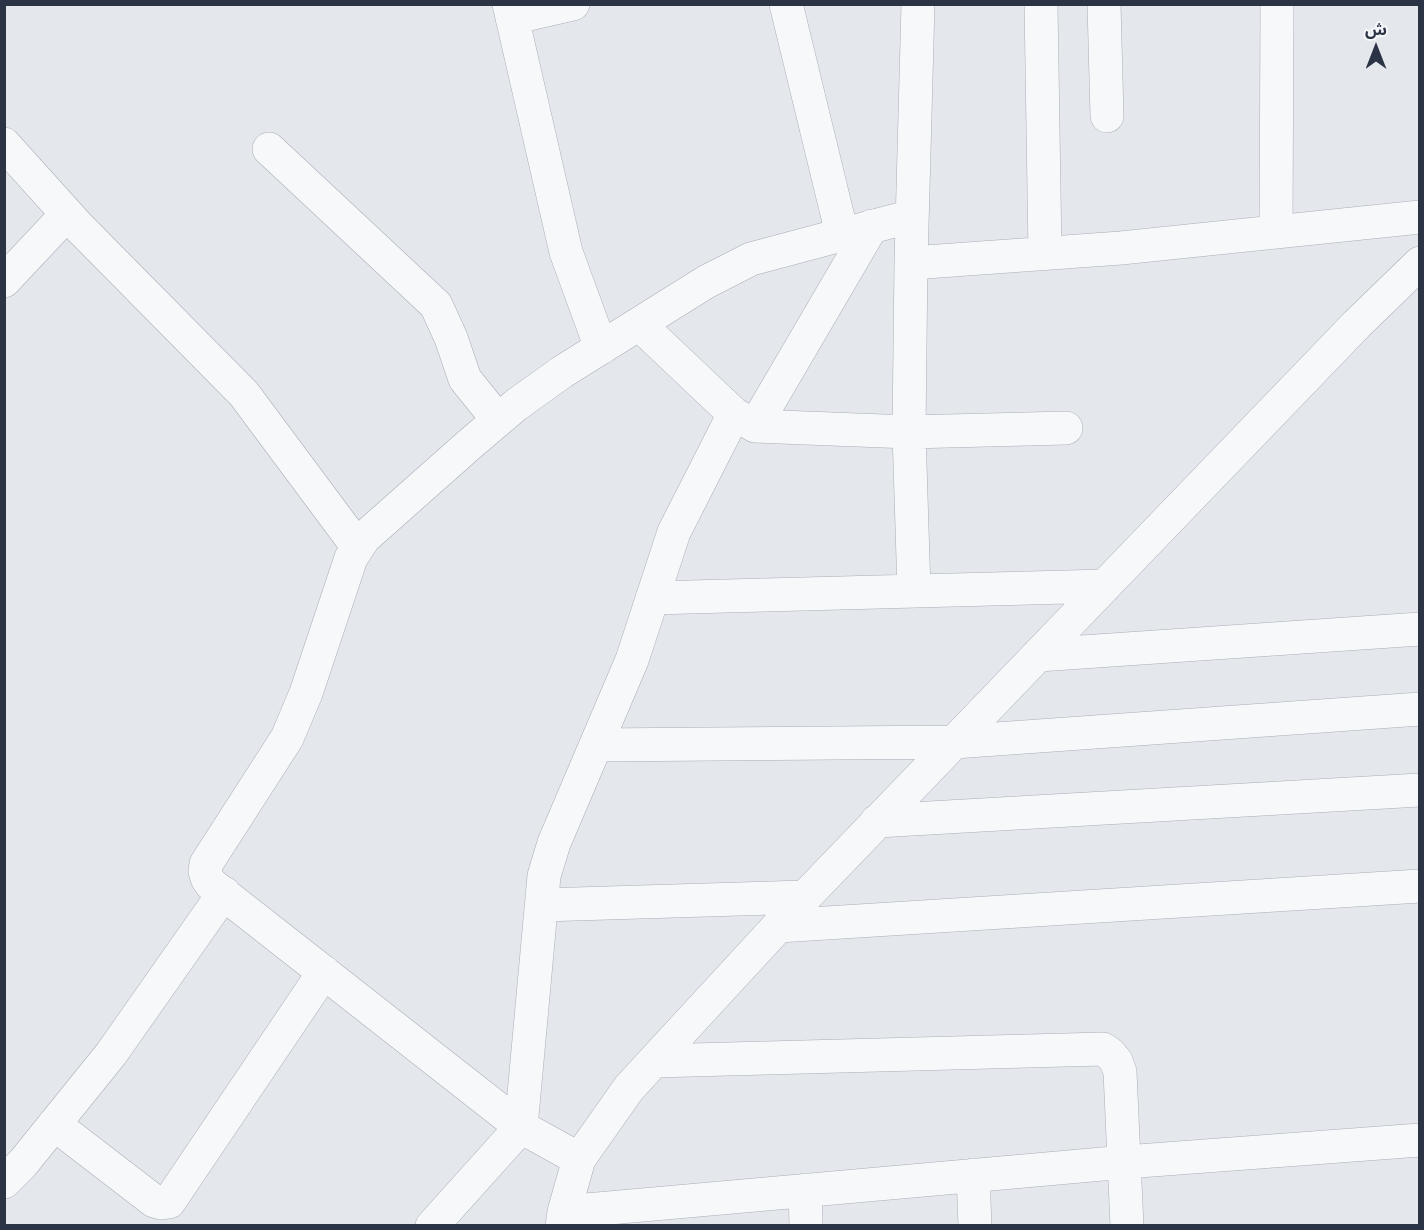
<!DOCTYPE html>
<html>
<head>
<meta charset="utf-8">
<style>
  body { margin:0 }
  #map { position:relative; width:1424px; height:1230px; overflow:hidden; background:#e4e7ec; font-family:"Source Sans 3","Noto Sans Arabic",sans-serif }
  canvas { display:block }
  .frame { position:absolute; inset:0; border:6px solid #2b3445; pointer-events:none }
  .north { position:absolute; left:1346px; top:18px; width:60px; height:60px; -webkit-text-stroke:4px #f4f6f9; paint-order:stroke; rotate:0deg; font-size:16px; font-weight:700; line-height:24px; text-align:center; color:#2b3445 }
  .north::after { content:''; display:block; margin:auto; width:21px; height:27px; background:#2b3445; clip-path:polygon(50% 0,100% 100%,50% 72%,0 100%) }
</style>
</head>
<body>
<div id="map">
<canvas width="1424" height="1230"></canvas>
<div class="frame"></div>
<div class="north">ش</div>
</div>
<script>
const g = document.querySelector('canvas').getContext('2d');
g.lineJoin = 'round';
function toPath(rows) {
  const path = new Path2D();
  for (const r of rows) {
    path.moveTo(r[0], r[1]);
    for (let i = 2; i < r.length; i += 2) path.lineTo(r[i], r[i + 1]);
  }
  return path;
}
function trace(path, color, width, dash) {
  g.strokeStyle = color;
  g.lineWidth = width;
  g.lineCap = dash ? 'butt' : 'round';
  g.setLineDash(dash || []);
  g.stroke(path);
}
const minor = toPath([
  [509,4,566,252,601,348],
  [786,4,842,234],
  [1041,4,1045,253],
  [1104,4,1107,116],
  [512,18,573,4],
  [4,144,77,225,244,394,357,546],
  [269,149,436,305,451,338,465,379,498,420],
  [1276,232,1277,4],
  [911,263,1121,248,1420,217],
  [4,281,67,214],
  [640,325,734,414,755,426,909,432,1066,428],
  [755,426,872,226],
  [914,591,909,432,911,263,918,4],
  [652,598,1105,586],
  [1038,655,1420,629],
  [596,745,954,742,1420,709],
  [877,821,1420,790],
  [542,905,805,897],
  [778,926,1420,886],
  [654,1061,1103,1049,1110,1054,1116,1061,1120,1072,1127,1226],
  [54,1124,154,1201,161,1203,169,1202,324,972],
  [579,1159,521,1127,211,884,207,878,205,871,206,864,287,738,306,693,351,558,364,538,470,444,516,405,562,372,706,282,751,259,912,216],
  [973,1175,975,1226],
  [4,1182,23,1163,111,1054,224,893],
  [805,1190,806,1226],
  [564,1212,1125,1162,1420,1140],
  [432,1226,521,1127,544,876,554,843,632,660,674,532,734,414],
  [562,1226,564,1212,579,1159,629,1088,805,897,1357,324,1420,263]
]);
trace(minor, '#a9aeb7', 34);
trace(minor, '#f7f8fa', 33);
</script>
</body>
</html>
